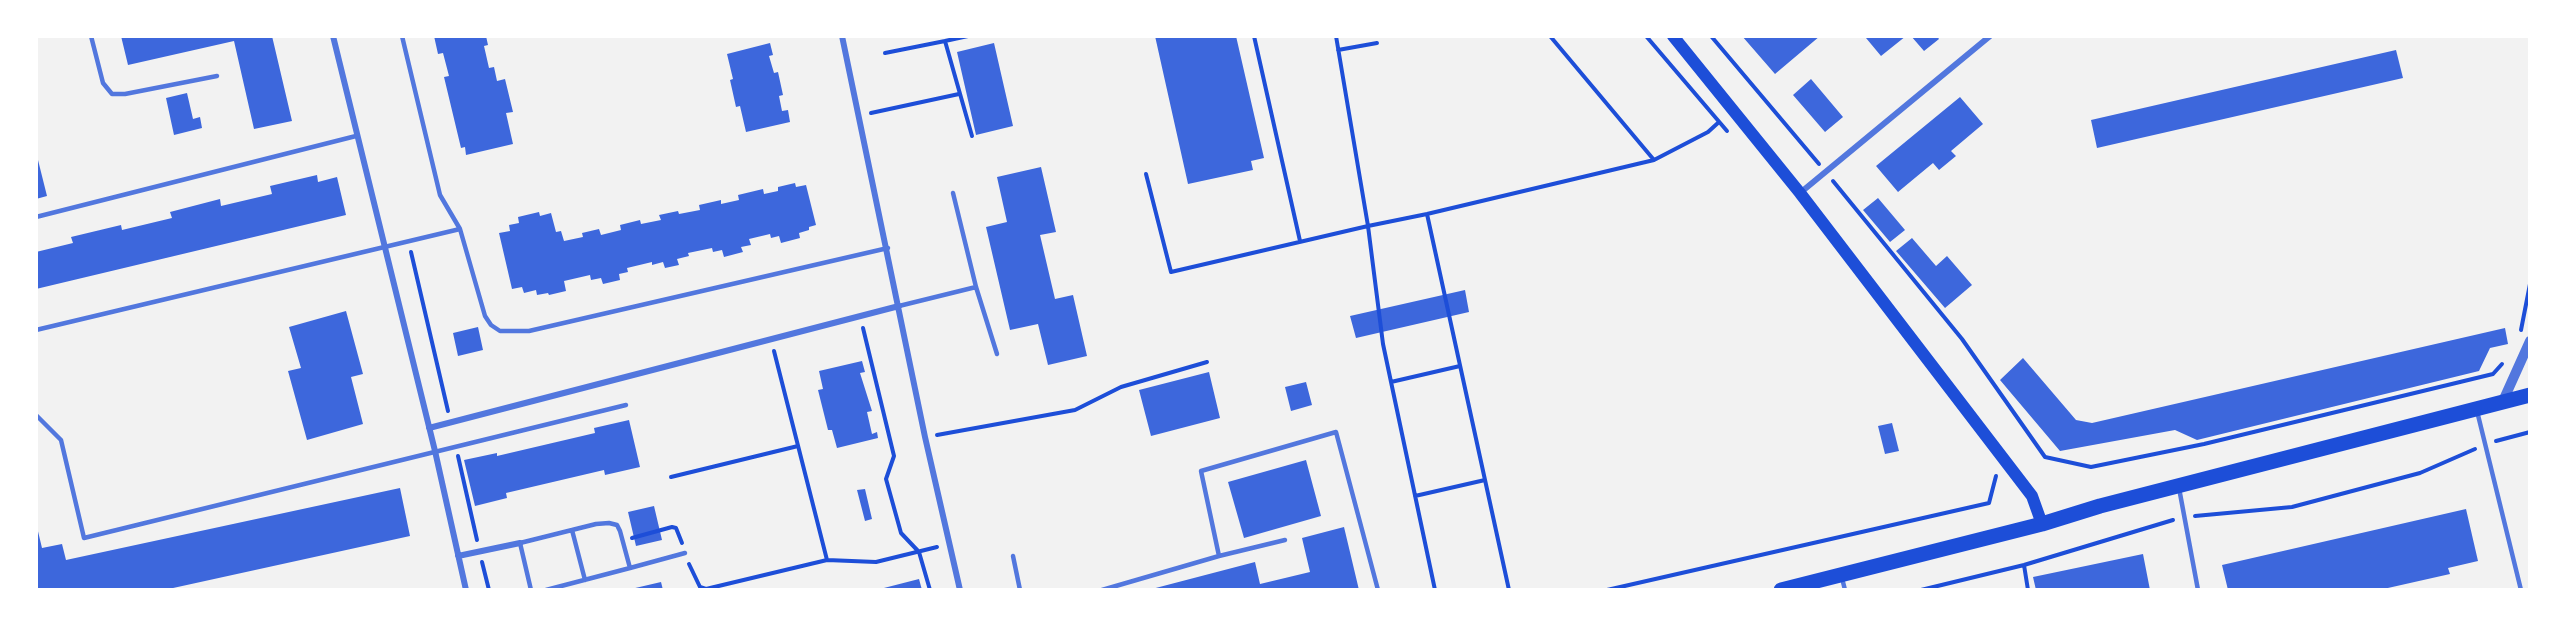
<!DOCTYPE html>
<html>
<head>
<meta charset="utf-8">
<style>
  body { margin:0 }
  #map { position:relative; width:2566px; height:626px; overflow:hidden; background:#f2f2f2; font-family:Bitter,serif }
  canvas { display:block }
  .frame { position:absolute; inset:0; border:38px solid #fff; pointer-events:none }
</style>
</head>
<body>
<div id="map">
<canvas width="2566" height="626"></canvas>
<div class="frame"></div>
</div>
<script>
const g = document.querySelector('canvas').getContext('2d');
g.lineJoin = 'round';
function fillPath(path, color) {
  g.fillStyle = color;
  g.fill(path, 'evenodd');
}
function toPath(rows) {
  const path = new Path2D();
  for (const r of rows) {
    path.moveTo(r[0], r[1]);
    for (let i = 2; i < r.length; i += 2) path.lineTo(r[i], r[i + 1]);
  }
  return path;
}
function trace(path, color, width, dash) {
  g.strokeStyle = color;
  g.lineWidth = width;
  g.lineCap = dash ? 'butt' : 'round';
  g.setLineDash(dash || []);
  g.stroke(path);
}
fillPath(toPath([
  [121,36,272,36,292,121,254,129,234,41,128,65],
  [434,36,486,36,488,45,484,46,489,68,494,67,497,81,505,79,513,112,506,113,513,144,466,155,465,147,461,148,444,77,449,76,443,53,438,54],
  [1155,36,1236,36,1264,158,1251,161,1253,170,1188,184],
  [1742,36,1820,36,1775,74],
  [1868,36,1906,36,1881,56,1866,38],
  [1911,36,1937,36,1939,39,1924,51],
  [770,43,773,55,769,56,774,73,778,72,783,95,779,96,782,111,788,110,790,122,746,132,740,106,736,107,730,80,733,79,727,54],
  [994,43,1013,126,976,135,957,52],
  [2396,50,2403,78,2097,148,2091,120],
  [1811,79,1843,117,1825,132,1793,95],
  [187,93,193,119,200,117,202,128,174,135,166,98],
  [1960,97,1983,124,1951,151,1956,156,1939,170,1933,163,1898,192,1876,166],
  [36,152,47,196,36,199],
  [1041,167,1056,232,1040,235,1055,299,1073,295,1087,356,1048,365,1038,324,1010,330,986,227,1007,222,997,177],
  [317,175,318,182,337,177,346,215,36,289,36,252,73,243,71,237,121,225,122,230,172,218,170,212,220,199,221,206,272,194,270,186],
  [795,183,796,187,806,185,816,225,809,227,809,230,799,233,800,238,781,243,779,236,771,238,770,234,749,239,751,245,741,247,743,252,724,257,722,250,713,252,712,248,688,253,689,256,677,259,679,265,665,268,663,262,652,265,652,262,627,268,628,272,619,274,620,280,603,284,601,278,591,280,590,275,564,281,566,291,549,295,548,293,537,295,536,290,524,293,522,287,512,289,499,233,510,231,509,225,519,223,518,217,539,212,540,216,551,213,556,232,561,231,564,241,583,237,582,233,599,229,601,235,621,230,620,225,640,220,641,224,661,220,659,215,678,211,679,214,700,210,699,205,721,200,721,204,739,200,738,195,763,189,764,194,778,191,778,187],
  [1878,198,1905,230,1890,242,1863,210],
  [1912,238,1936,266,1947,256,1972,285,1945,308,1896,251],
  [1465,290,1469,312,1356,338,1350,316],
  [346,311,363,374,351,377,363,424,307,440,288,371,301,368,289,327],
  [478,327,483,350,458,356,453,333],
  [2505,328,2508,344,2490,348,2479,371,2197,440,2175,430,2060,451,2000,380,2023,358,2076,420,2092,423],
  [862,361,865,372,860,373,872,411,867,412,872,434,877,432,878,438,837,448,832,430,828,430,818,390,823,389,819,371],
  [1209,372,1220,418,1151,436,1139,390],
  [1306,382,1312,405,1291,411,1285,387],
  [629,420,640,467,605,475,604,470,506,493,507,498,475,506,464,460,497,453,497,456,595,433,594,428],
  [1892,423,1899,451,1885,454,1878,426],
  [1306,460,1321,516,1244,538,1228,482],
  [400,488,410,536,164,590,36,590,36,523,42,548,62,544,66,560],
  [865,489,872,519,865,521,857,490],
  [654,506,662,540,636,546,628,512],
  [2466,509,2478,561,2448,568,2450,574,2379,590,2228,590,2222,565],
  [1344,527,1359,590,1148,590,1255,562,1260,584,1310,572,1302,538],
  [2143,554,2150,590,2036,590,2033,577],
  [919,579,922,590,880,590,880,589],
  [661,582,663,590,631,590,631,589]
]), '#3d67dc');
trace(toPath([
  [1254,36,1300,241],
  [1336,36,1368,226,1427,214,1654,160,1708,132,1719,122],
  [1550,36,1654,160],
  [1646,36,1727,131],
  [1711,36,1819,164],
  [945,41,968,36],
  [1338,50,1377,43],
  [885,53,945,41,972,136],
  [871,113,959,94],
  [1146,174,1171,272,1368,226,1383,344,1435,590],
  [1833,181,1962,339,2045,457,2091,467,2204,444,2493,374,2502,364],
  [1427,214,1509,590],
  [411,252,448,411],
  [863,328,894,456,886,479,901,533,919,552,930,590],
  [2521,330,2530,284],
  [774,351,827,560],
  [1391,382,1460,366],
  [937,435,1075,410,1121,387,1207,362],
  [2496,441,2530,432],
  [458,456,477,540],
  [671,477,798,446],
  [1415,496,1485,480],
  [2195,516,2292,507,2420,473,2475,449],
  [632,538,672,527,676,528,682,543],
  [482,562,489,590],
  [689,564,700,587,706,589,827,560,876,562,937,547],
  [2024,565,2028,590],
  [1607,590,1989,503,1996,476],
  [1921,590,2024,565,2173,520]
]), '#1d4ed8', 4);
trace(toPath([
  [91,36,103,83,112,94,125,94,217,76],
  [402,36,440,195,460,229],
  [953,193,976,287,997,354],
  [36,217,356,136],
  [899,306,976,287],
  [36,330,460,229,485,316,491,325,500,331,529,331,888,248],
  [2477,411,2521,590],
  [36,415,61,440,84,538,626,405],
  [2179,488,2198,590],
  [572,530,585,580],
  [1285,540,1219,556,1201,471,1336,432,1378,590],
  [1013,556,1020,590],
  [630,568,685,553],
  [1842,578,1845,590],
  [531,590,520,543,596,524,609,523,617,525,620,531,630,568,546,590],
  [1102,590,1219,556]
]), '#5277de', 4.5);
trace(toPath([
  [333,36,435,451,466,590],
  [842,36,925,437,960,590],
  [1800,193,1990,36],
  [429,428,899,306],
  [458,556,520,543]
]), '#5277de', 6);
trace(toPath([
  [2503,401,2530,341]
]), '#5277de', 10);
trace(toPath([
  [1673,36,1800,193,2032,496,2042,524]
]), '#1d4ed8', 12);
trace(toPath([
  [1781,590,2042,524,2100,506,2530,395]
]), '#1d4ed8', 15);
</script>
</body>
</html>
